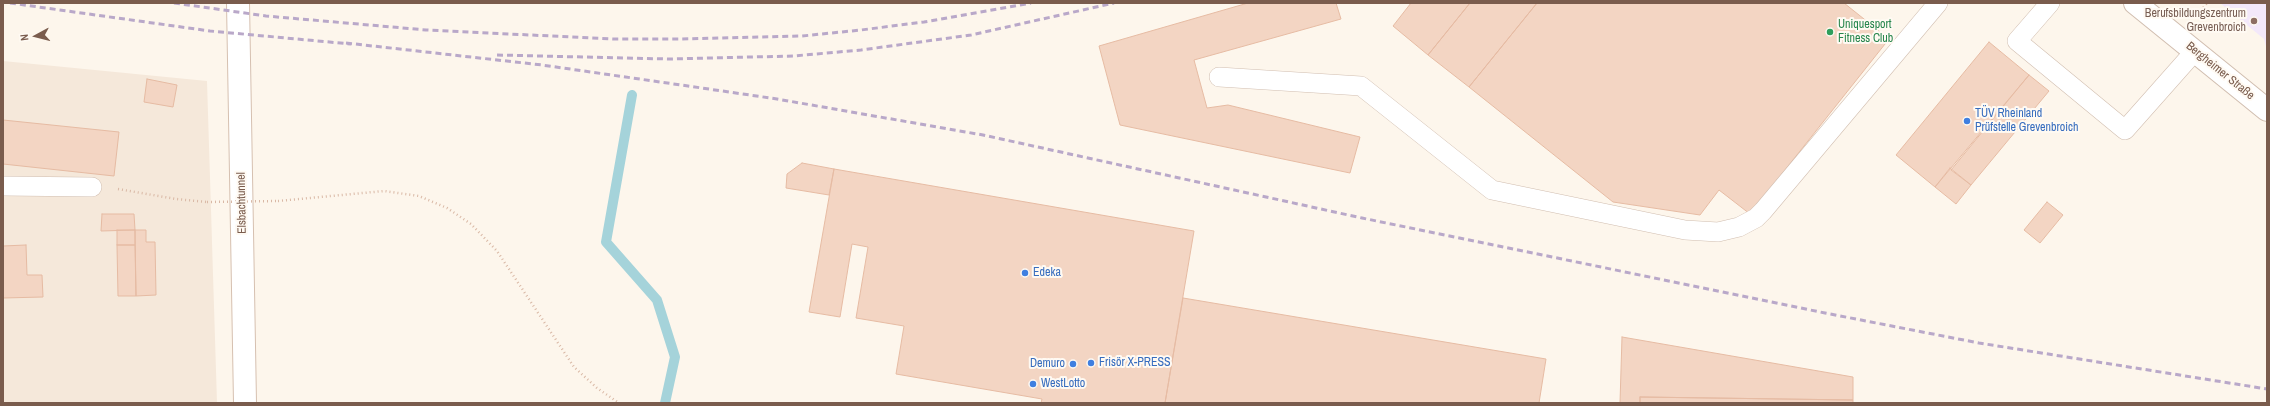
<!DOCTYPE html>
<html>
<head>
<meta charset="utf-8">
<style>
  body { margin:0 }
  #map { position:relative; width:2270px; height:406px; overflow:hidden; background:#fdf6ec; font-family:"Archivo Narrow",sans-serif }
  canvas { display:block }
  .frame { position:absolute; inset:0; border:4px solid #7a5c4d; pointer-events:none }
  .north { position:absolute; left:16px; top:16px; width:40px; height:40px; -webkit-text-stroke:3px #fffaf3; paint-order:stroke; rotate:263deg; font-size:11px; font-weight:700; line-height:16px; text-align:center; color:#7a5c4d }
  .north::after { content:''; display:block; margin:auto; width:14px; height:18px; background:#7a5c4d; clip-path:polygon(50% 0,100% 100%,50% 72%,0 100%) }
</style>
</head>
<body>
<div id="map">
<canvas width="2270" height="406"></canvas>
<div class="frame"></div>
<div class="north">N</div>
</div>
<script>
const g = document.querySelector('canvas').getContext('2d');
g.lineJoin = 'round';
function fillPath(path, color) {
  g.fillStyle = color;
  g.fill(path, 'evenodd');
}
function toPath(rows) {
  const path = new Path2D();
  for (const r of rows) {
    path.moveTo(r[0], r[1]);
    for (let i = 2; i < r.length; i += 2) path.lineTo(r[i], r[i + 1]);
  }
  return path;
}
function trace(path, color, width, dash) {
  g.strokeStyle = color;
  g.lineWidth = width;
  g.lineCap = dash ? 'butt' : 'round';
  g.setLineDash(dash || []);
  g.stroke(path);
}
function write(font, color, halo, rows, align = 'center') {
  g.font = font + ' "Archivo Narrow",sans-serif';
  g.lineWidth = 4;
  g.setLineDash([]);
  g.textBaseline = 'middle';
  g.strokeStyle = halo;
  g.fillStyle = color;
  for (const [text, x, y, turn = 0] of rows) {
    g.save();
    g.translate(x, y);
    g.rotate((+turn || 0) * Math.PI / 180);
    g.textAlign = isNaN(turn) ? turn : align;
    if (halo) g.strokeText(text, 0, 0);
    g.fillText(text, 0, 0);
    g.restore();
  }
}
fillPath(toPath([
  [3,61,207,81,217,403,3,403]
]), '#f5e8da');
fillPath(toPath([
  [2220,3,2267,3,2267,50,2264,39]
]), '#f3e8fa');
trace(toPath([
  [632,95,606,242,657,300,675,357,665,403]
]), '#a5d3da', 10);
const building = toPath([
  [1248,3,1336,3,1341,19,1194,60,1207,108,1228,105,1360,137,1350,173,1120,125,1099,46,1248,3],
  [1411,3,1470,3,1428,55,1393,26,1411,3],
  [1470,3,1537,3,1469,87,1428,55,1470,3],
  [1537,3,1844,3,1889,39,1750,214,1719,190,1700,215,1613,202,1469,87,1537,3],
  [1989,42,2029,75,1935,187,1896,155,1989,42],
  [2029,75,2049,91,1971,185,1951,170,2029,75],
  [147,79,177,85,173,107,144,102,147,79],
  [3,120,119,132,114,176,3,164,3,120],
  [802,163,834,169,829,195,786,188,787,174,802,163],
  [1950,168,1971,185,1956,204,1935,187,1950,168],
  [834,169,1194,231,1165,403,1041,403,1042,399,896,374,904,326,856,318,868,247,852,244,840,317,809,312,834,169],
  [2047,202,2063,215,2040,243,2024,230,2047,202],
  [102,214,134,214,135,230,101,231,102,214],
  [117,230,135,230,135,245,117,245,117,230],
  [135,230,146,230,146,242,155,242,156,295,136,296,135,230],
  [26,245,27,275,42,275,43,297,3,298,3,246,26,245],
  [117,245,135,245,136,296,118,296,117,245],
  [1183,298,1546,359,1539,403,1165,403,1183,298],
  [1622,337,1853,377,1853,400,1640,397,1640,403,1620,403,1622,337],
  [1640,397,1853,400,1853,403,1640,403,1640,397]
]);
fillPath(building, '#f3d5c3');
trace(building, '#e6bba3', 1);
const service = toPath([
  [2050,3,2017,41,2125,130,2195,51],
  [1219,77,1361,86,1492,190,1685,230,1718,232,1739,227,1756,218,1763,211,1938,3],
  [3,186,92,187]
]);
const tertiary = toPath([
  [2135,3,2267,110]
]);
const secondary = toPath([
  [238,3,245,403]
]);
trace(service, '#d1beb0', 20);
trace(tertiary, '#d1beb0', 24);
trace(secondary, '#d6c0b0', 24);
trace(toPath([
  [2196,17,2207,3],
  [118,189,176,199,207,202],
  [278,201,384,191,419,196,447,208,471,224,497,251,574,367,597,388,619,403]
]), '#d9b8a5', 2.5, [1, 3]);
trace(service, '#fff', 19);
trace(tertiary, '#fff', 22);
trace(secondary, '#fff', 22);
trace(toPath([
  [10,3,210,31,351,44],
  [174,3,266,16,426,30,614,39,680,39,802,36,861,30,924,22,1031,3],
  [346,43,542,65,688,86,777,99,983,135,1362,218,1825,313,1979,343,2267,389],
  [497,55,669,59,793,56,861,50,971,35,1114,3]
]), '#b9a8c9', 3, [6, 4]);
trace(toPath([
  [207,202,278,201]
]), '#d9b8a5', 2.5, [1, 3]);
for (const [x, y, r, color] of [
  [2254,21,4,"#8d6e63"],
  [1830,32,4,"#2e9e5b"],
  [1967,121,4,"#3f7fe0"],
  [1025,273,4,"#3f7fe0"],
  [1091,363,4,"#3f7fe0"],
  [1073,364,4,"#3f7fe0"],
  [1033,384,4,"#3f7fe0"]
]) {
  const dot = new Path2D();
  dot.arc(x, y, r, 0, 2 * Math.PI);
  g.fillStyle = color;
  g.fill(dot);
  trace(dot, '#fffaf3', 1.5);
}
write('12px', '#785e54', '#fffaf3', [
  ["Berufsbildungszentrum",2246,14],
  ["Grevenbroich",2246,28]
], 'right');
write('12px', '#27864d', '#fffaf3', [
  ["Uniquesport",1838,25],
  ["Fitness Club",1838,39]
], 'left');
write('12px', '#7a5c4d', '#fffaf3', [
  ["Bergheimer Straße",2220,71,39],
  ["Elsbachtunnel",242,203,-91]
]);
write('12px', '#366cbe', '#fffaf3', [
  ["TÜV Rheinland",1975,114],
  ["Prüfstelle Grevenbroich",1975,128],
  ["Edeka",1033,273],
  ["Frisör X-PRESS",1099,363],
  ["Demuro",1065,364,"right"],
  ["WestLotto",1041,384]
], 'left');
</script>
</body>
</html>
